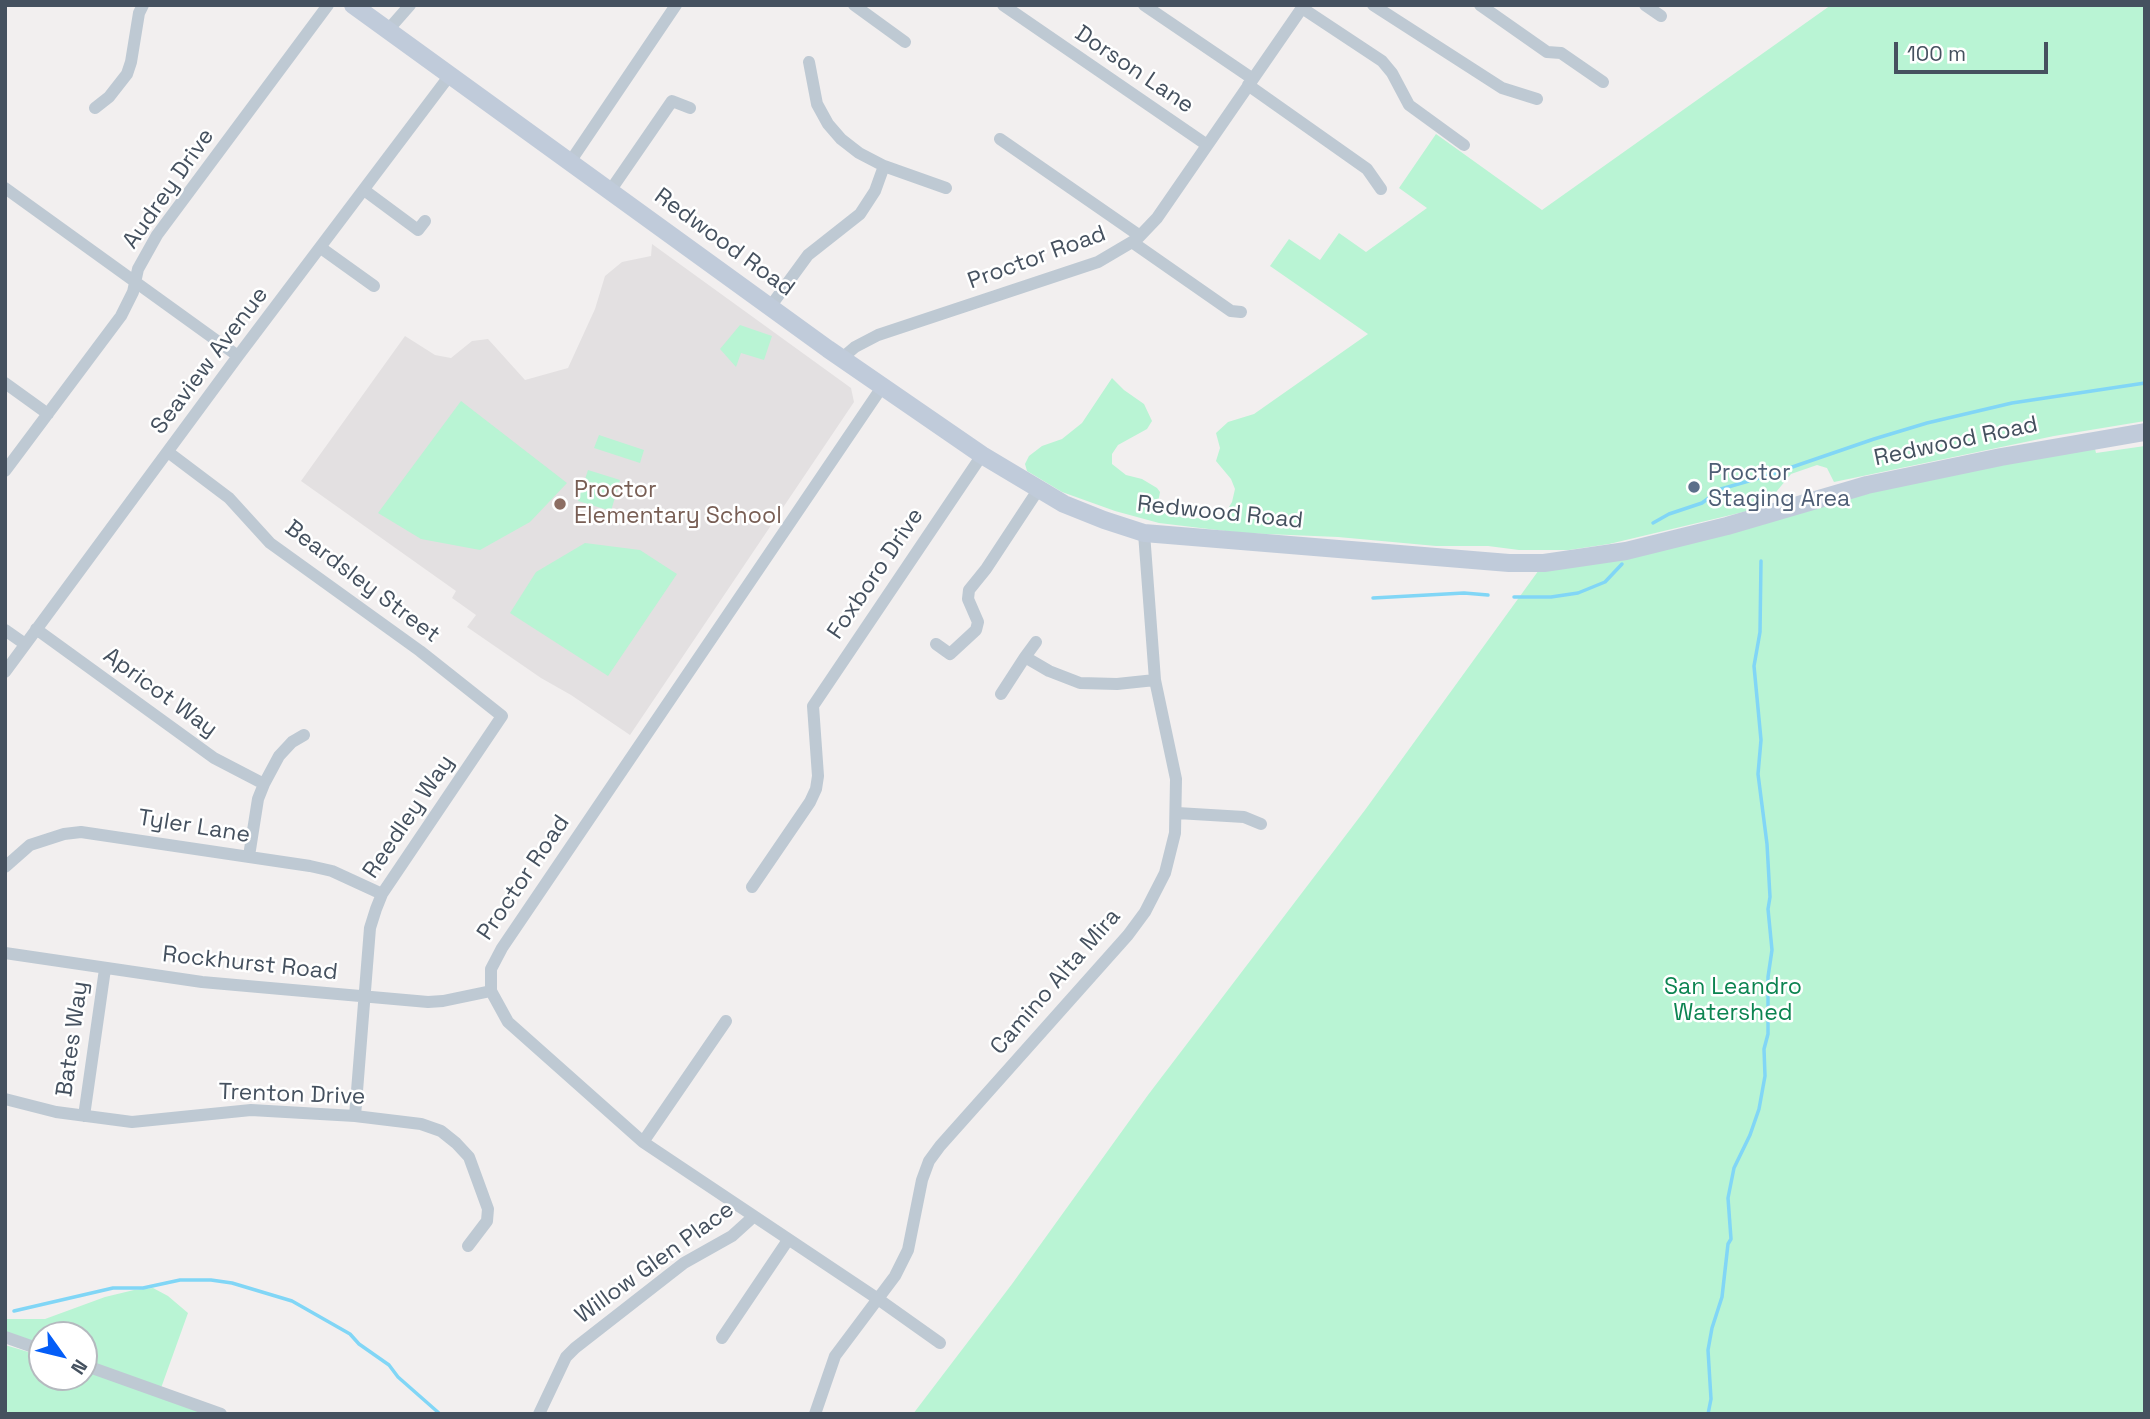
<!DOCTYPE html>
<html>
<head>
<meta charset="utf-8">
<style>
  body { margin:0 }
  #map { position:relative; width:2150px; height:1419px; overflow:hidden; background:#f2efef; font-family:"Space Grotesk",sans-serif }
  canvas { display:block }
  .frame { position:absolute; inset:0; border:7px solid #45515f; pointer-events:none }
  .north { position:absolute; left:28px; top:1321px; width:70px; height:70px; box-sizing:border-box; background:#fff; border:2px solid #b5b9bf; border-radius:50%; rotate:124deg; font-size:19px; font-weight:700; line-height:28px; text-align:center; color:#45515f }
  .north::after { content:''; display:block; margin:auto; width:24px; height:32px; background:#045df7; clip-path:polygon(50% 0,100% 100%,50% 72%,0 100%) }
  .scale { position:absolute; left:1894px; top:42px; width:154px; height:32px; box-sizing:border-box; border:4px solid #45515f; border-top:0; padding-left:9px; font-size:21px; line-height:24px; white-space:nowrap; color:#45515f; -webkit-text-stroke:5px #fff; paint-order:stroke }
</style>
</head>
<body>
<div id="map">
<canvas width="2150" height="1419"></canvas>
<div class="frame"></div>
<div class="north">N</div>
<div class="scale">100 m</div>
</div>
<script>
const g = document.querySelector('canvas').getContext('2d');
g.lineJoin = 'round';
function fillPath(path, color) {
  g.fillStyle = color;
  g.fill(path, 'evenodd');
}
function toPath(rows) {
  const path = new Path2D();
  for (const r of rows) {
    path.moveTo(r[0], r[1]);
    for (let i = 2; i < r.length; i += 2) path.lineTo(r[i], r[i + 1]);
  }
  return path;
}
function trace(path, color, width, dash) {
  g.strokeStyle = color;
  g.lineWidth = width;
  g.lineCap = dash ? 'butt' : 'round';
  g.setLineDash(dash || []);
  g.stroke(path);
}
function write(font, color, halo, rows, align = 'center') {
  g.font = font + ' "Space Grotesk",sans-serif';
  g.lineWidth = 5;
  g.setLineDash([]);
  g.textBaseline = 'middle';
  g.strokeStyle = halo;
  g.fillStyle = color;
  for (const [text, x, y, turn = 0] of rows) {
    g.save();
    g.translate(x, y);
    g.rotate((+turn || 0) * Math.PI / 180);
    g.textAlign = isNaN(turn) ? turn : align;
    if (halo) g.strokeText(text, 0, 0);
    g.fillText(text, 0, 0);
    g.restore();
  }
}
fillPath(toPath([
  [652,244,851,388,854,402,630,735,571,695,541,678,467,627,476,615,452,598,456,591,301,481,405,336,435,355,451,358,472,341,488,339,525,380,568,368,595,309,605,276,622,262,651,256]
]), '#e3e0e1');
fillPath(toPath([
  [1831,5,2145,5,2145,421,2054,436,1834,482,1827,468,1817,465,1791,474,1767,503,1756,509,1609,544,1569,550,1519,550,1488,546,1436,546,1338,537,1242,533,1159,523,1115,511,1062,492,1027,471,1025,464,1029,456,1042,446,1062,439,1082,423,1112,378,1124,390,1144,404,1152,421,1147,429,1118,445,1112,454,1112,464,1126,475,1142,479,1157,488,1160,492,1157,508,1169,516,1209,519,1224,515,1232,502,1235,489,1231,479,1216,461,1220,448,1216,433,1228,422,1254,414,1368,334,1270,266,1289,239,1320,260,1339,233,1366,252,1427,208,1399,188,1436,134,1542,210],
  [740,325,772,336,764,360,741,353,736,367,720,349],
  [461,401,567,483,530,522,480,550,421,539,378,513],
  [599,435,644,450,640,463,594,448],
  [2093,440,2096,453,2145,446,2145,1414,913,1414,1012,1284,1148,1095,1365,810,1544,563],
  [588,470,620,480,611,511,578,501],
  [585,543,640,550,677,574,608,676,510,613,536,572],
  [153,1288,168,1296,188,1313,161,1388,84,1360,84,1335,42,1335,42,1344,5,1332,5,1319,45,1319,105,1297,134,1290],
  [5,1345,42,1356,42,1377,84,1377,84,1370,206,1414,5,1414]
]), '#b9f4d4');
trace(toPath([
  [1653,523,1669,514,1702,503,1721,489,1766,476,1874,439,1927,423,2012,403,2145,383],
  [1514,597,1551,597,1578,593,1605,582,1622,564],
  [1373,598,1464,593,1488,595],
  [14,1311,113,1288,143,1288,180,1280,211,1280,232,1283,292,1301,350,1334,359,1344,389,1365,398,1377,440,1414],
  [1708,1414,1711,1399,1708,1350,1712,1328,1722,1297,1728,1244,1731,1239,1728,1198,1734,1168,1750,1135,1759,1109,1765,1076,1764,1049,1768,1034,1768,977,1772,950,1768,909,1770,897,1767,844,1758,774,1761,740,1754,666,1760,632,1761,561]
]), '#81d6f6', 3.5);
trace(toPath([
  [854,5,905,42],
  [1003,5,1207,145],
  [1144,5,1253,79],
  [1373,5,1502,88,1537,99],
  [1480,5,1547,52,1561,53,1603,82],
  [1645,5,1661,16],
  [1302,8,1382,61,1392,73,1409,105,1464,145],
  [388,30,410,5],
  [809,62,817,104,828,124,841,139,859,153,884,166,946,188],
  [1248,85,1367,169,1381,189],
  [95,108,109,97,127,74,131,62,139,13,143,5],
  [1000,139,1140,236],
  [570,162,676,5],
  [5,188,238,356],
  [364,190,418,230,425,221],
  [610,191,672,101,690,108],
  [1132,242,1231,311,1241,312],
  [321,248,374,286],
  [770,307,808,255,860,214,875,191,884,166],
  [841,359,855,347,878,335,1098,262,1137,239,1157,218,1304,5],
  [5,383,48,414],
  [882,387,502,948,491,969,491,991,508,1022,643,1142,878,1299,940,1343],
  [168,452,229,498,270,543,420,651,502,716,382,894,376,909,370,928,355,1116],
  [5,471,121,316,133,292,138,269,157,235,328,5],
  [36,629,214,758,264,784],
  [5,630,25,644],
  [936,644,950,654,976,630,978,622,968,599,969,590,986,569,1038,490],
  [1025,657,1036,642],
  [5,672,238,356,450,75],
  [1001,694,1025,657,1049,671,1080,683,1117,684,1155,680],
  [1177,813,1244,817,1261,824],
  [249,856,258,799,264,784,279,756,292,742,304,735],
  [5,867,30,845,64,834,81,832,310,866,332,871,382,894],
  [752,887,810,802,816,789,818,776,813,706,982,455],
  [5,953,202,982,428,1002,443,1001,491,991],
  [5,1099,56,1112,132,1122,251,1110,355,1116,421,1124,441,1131,456,1143,469,1157,488,1209,487,1221,468,1246],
  [84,1116,105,969],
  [643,1142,726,1021],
  [5,1337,42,1350],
  [722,1338,788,1240],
  [84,1365,221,1414],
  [539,1414,566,1357,575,1348,684,1263,732,1236,753,1217],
  [815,1414,835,1356,895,1276,908,1250,922,1180,929,1161,940,1146,1128,935,1145,912,1165,873,1175,833,1176,779,1155,680,1144,533]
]), '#bec9d3', 12);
trace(toPath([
  [353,5,828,349,982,455,1064,504,1104,520,1144,533,1509,563,1544,563,1626,551,1727,526,1867,485,2001,457,2145,432]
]), '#c0cbda', 18);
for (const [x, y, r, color] of [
  [1694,487,7,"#5c6f8a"],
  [560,504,7,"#8d6e63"]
]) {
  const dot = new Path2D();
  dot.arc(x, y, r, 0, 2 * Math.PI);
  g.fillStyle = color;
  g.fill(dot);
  trace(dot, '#fff', 2.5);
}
write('23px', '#45515f', '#fff', [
  ["Dorson Lane",1134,70,34],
  ["Audrey Drive",169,189,-55],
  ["Redwood Road",724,243,36],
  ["Proctor Road",1037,258,-20],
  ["Seaview Avenue",210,361,-53],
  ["Redwood Road",1956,442,-12],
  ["Redwood Road",1220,513,6],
  ["Foxboro Drive",876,574,-56],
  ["Beardsley Street",362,582,37],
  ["Apricot Way",160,693,36],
  ["Reedley Way",409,817,-56],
  ["Tyler Lane",194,827,9],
  ["Proctor Road",524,878,-56],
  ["Rockhurst Road",250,964,6],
  ["Camino Alta Mira",1056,982,-49],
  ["Bates Way",73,1039,-82],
  ["Trenton Drive",292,1095,2],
  ["Willow Glen Place",655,1263,-36]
]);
write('23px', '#4e5e75', '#fff', [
  ["Proctor",1708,474],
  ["Staging Area",1708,500]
], 'left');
write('23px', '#785e54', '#fff', [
  ["Proctor",574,491],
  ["Elementary School",574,517]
], 'left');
write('23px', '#0c8451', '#fff', [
  ["San Leandro",1733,988],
  ["Watershed",1733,1014]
]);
</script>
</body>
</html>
